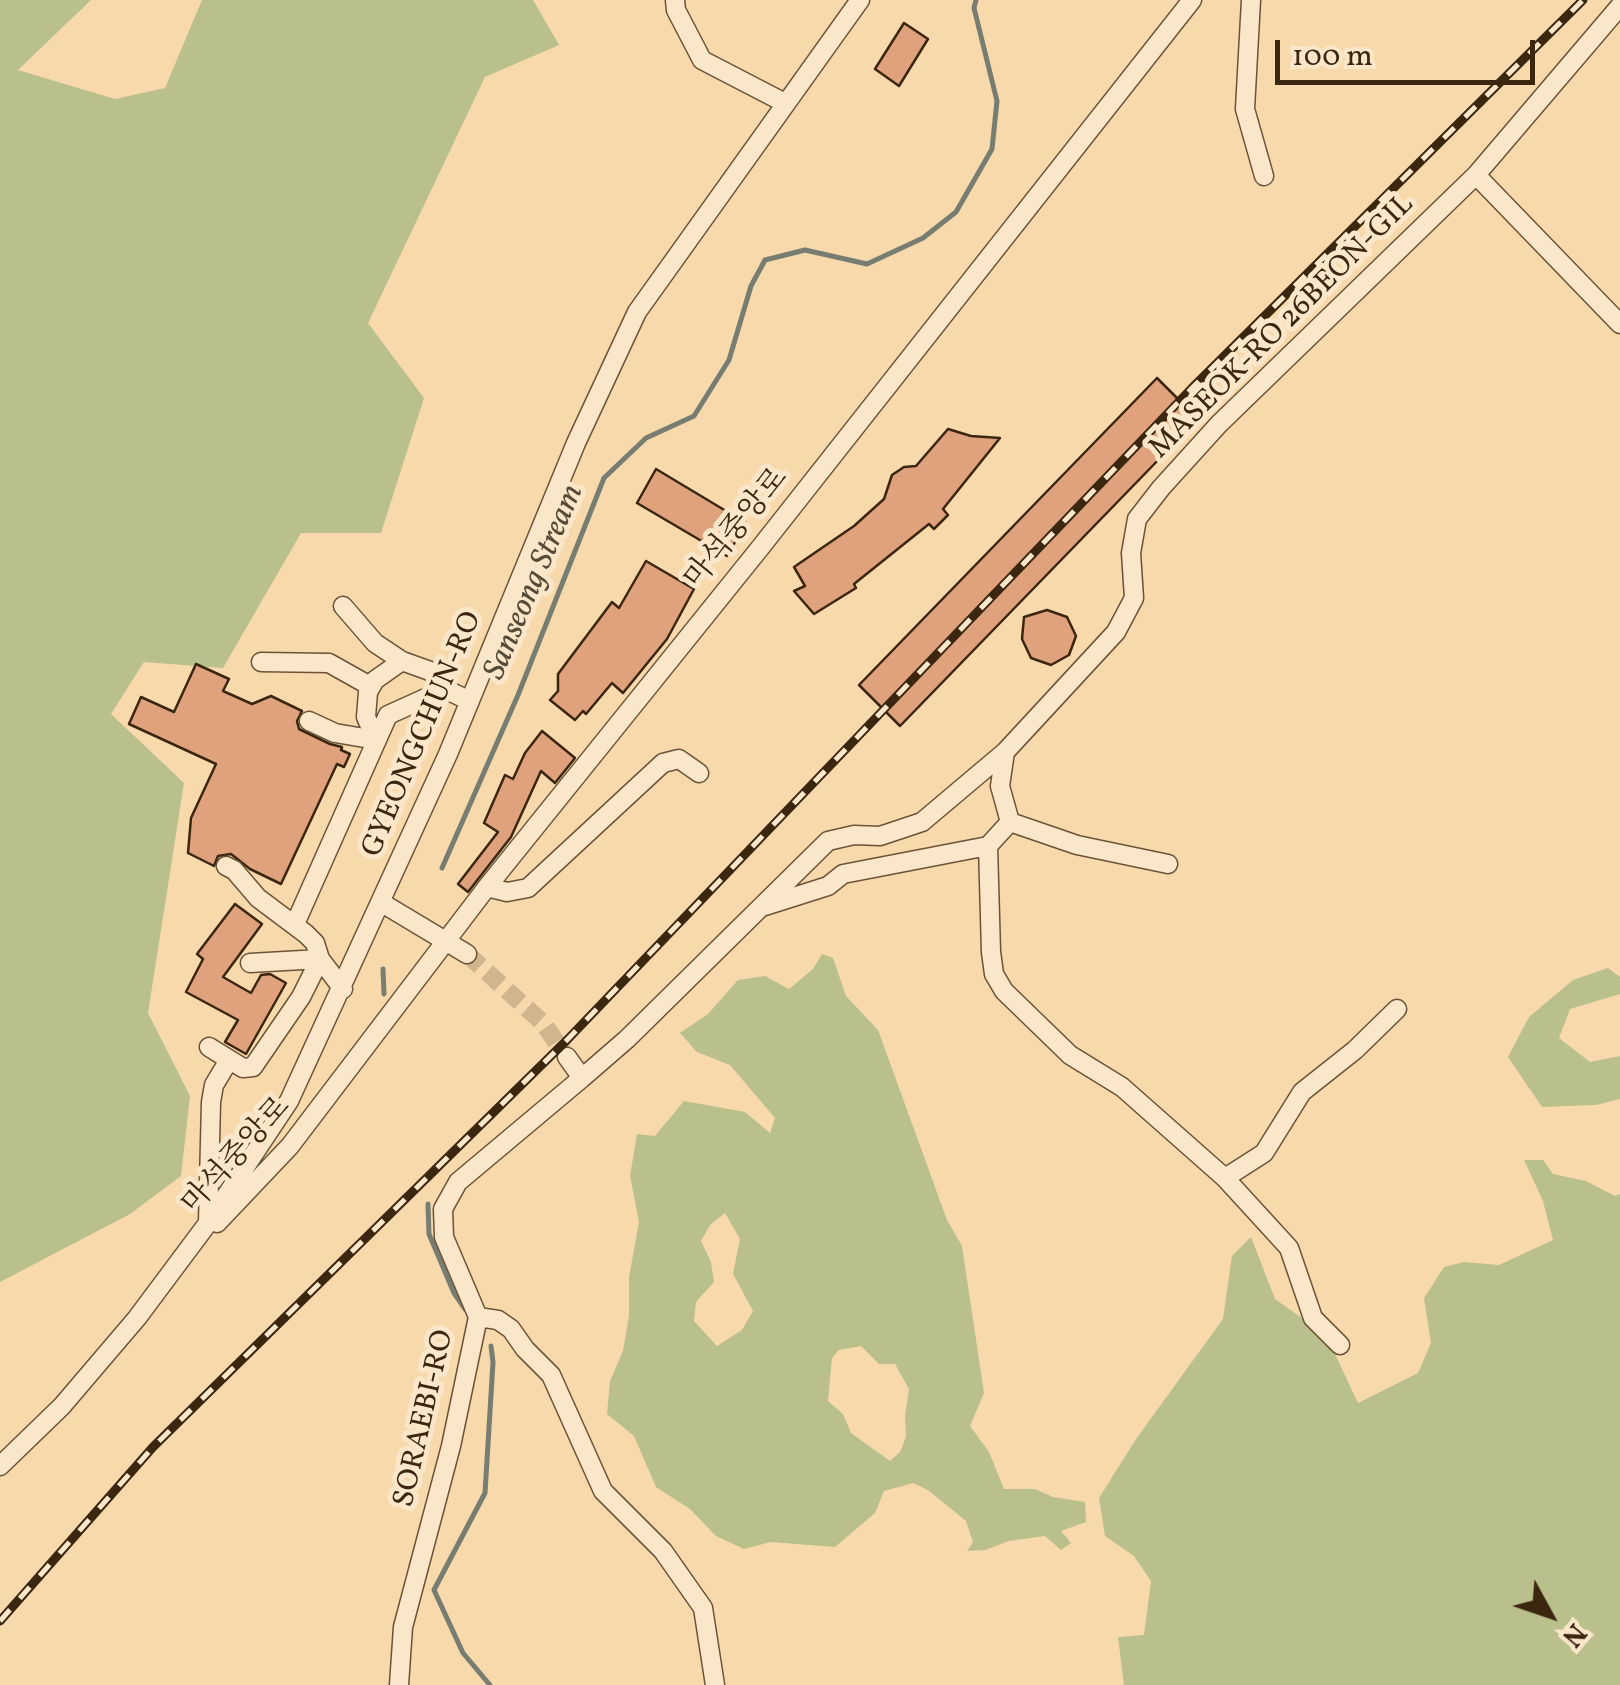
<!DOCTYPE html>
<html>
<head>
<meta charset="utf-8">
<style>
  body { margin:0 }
  #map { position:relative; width:1620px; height:1685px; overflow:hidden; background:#f7d9ac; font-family:Vollkorn,serif }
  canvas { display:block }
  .north { position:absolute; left:1500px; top:1565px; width:100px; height:100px; -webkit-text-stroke:8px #fae6c9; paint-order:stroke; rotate:130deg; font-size:28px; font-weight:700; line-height:40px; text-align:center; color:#3b2610 }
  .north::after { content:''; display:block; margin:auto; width:35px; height:45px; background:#3b2610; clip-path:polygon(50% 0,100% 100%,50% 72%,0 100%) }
  .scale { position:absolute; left:1275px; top:40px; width:260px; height:45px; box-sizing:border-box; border:5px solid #3b2610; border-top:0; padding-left:12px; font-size:30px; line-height:35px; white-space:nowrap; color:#3b2610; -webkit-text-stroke:8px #fae6c9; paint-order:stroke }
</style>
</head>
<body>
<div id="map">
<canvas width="1620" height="1685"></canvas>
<div class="north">N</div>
<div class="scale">100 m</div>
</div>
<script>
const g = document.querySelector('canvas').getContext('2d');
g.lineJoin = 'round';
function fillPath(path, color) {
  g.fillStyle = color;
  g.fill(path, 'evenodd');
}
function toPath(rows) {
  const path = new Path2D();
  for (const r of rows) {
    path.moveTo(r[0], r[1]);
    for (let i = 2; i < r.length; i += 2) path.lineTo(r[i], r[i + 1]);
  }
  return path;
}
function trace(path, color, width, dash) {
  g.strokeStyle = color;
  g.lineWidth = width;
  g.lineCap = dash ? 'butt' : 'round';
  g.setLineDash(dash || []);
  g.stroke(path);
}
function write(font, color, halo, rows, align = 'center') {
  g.font = font + ' Vollkorn,"Noto Serif KR",serif';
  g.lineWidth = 10;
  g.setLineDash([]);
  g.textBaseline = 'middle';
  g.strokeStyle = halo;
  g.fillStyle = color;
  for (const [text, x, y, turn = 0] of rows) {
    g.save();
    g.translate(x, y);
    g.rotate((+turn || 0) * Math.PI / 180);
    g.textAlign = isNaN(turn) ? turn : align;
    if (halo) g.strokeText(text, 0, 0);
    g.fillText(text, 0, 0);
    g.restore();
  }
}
fillPath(toPath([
  [0,0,91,0,18,70,115,99,165,88,202,0,533,0,559,45,485,77,368,323,424,398,381,533,301,533,223,668,144,662,111,714,184,783,148,1013,190,1096,181,1176,130,1214,0,1282],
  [822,954,833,958,846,996,878,1030,947,1220,962,1246,984,1393,970,1426,989,1452,1004,1489,1035,1489,1053,1497,1085,1502,1086,1522,1061,1531,1071,1543,1061,1550,1045,1536,1009,1541,985,1550,967,1551,973,1542,966,1521,928,1490,913,1483,884,1491,875,1513,835,1547,771,1542,744,1549,716,1536,690,1509,656,1487,634,1436,607,1414,610,1381,623,1351,629,1316,629,1277,639,1222,630,1176,637,1134,655,1136,684,1101,745,1112,770,1133,775,1118,730,1065,697,1052,680,1033,708,1014,738,980,765,976,789,989,813,969],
  [725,1213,740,1239,733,1274,753,1311,742,1330,717,1346,694,1321,696,1302,714,1282,711,1262,701,1241,710,1225],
  [861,1346,879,1364,895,1364,909,1389,905,1416,906,1437,900,1452,890,1461,851,1433,843,1414,828,1401,832,1358,839,1350],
  [1608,968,1620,977,1620,994,1570,1009,1559,1038,1590,1062,1620,1056,1620,1099,1596,1105,1542,1107,1508,1057,1529,1017,1573,980],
  [1524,1160,1543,1160,1553,1174,1586,1181,1615,1196,1620,1194,1620,1685,1124,1685,1118,1637,1144,1635,1151,1581,1134,1556,1105,1536,1099,1498,1136,1439,1223,1319,1232,1256,1251,1237,1275,1299,1326,1335,1358,1403,1418,1373,1431,1343,1424,1298,1444,1267,1464,1262,1499,1265,1553,1240,1543,1201]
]), '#bac08b');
trace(toPath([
  [442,868,518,695,604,478,646,438,694,416,729,360,751,286,765,260,805,250,867,264,923,238,956,212,992,149,997,101,974,8,976,0],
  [383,969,384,994],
  [428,1204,429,1234,454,1293,465,1309],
  [490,1685,463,1653,434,1590,485,1493,493,1362,491,1346]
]), '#777e71', 5);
const building = toPath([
  [904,23,928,39,899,86,875,69,904,23],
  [1157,378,1198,419,900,726,859,685,1157,378],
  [948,429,971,436,1000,438,943,509,948,515,934,529,929,524,854,584,856,588,814,614,794,591,805,586,794,567,854,526,884,499,892,475,904,467,916,466,948,429],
  [656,469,746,523,727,556,637,503,656,469],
  [646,561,694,589,667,639,623,693,612,683,586,714,583,711,575,720,550,700,558,691,558,674,612,602,619,608,646,561],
  [1047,610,1067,617,1076,636,1069,655,1051,665,1031,658,1022,639,1024,617,1047,610],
  [196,664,229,679,223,691,252,704,271,696,302,711,297,721,299,729,330,744,342,747,341,750,350,754,344,767,337,764,281,884,250,869,231,854,218,856,214,866,188,853,191,818,216,764,129,724,141,697,174,712,196,664],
  [542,731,575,758,555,783,541,771,511,837,468,892,458,884,498,832,484,823,505,775,513,779,525,753,542,731],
  [235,904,262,924,223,977,251,993,261,975,270,974,286,983,246,1054,225,1042,238,1020,186,992,203,959,197,954,235,904]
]);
fillPath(building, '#dfa27c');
trace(building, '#3b2610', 2.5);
trace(toPath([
  [467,954,543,1023,567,1057]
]), '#d1b58d', 18, [18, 9]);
const minor = toPath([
  [675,0,676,10,702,60,785,103],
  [1251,0,1245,109,1264,176],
  [1476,175,1620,324],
  [343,606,375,643,402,661,430,671,449,691],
  [261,662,329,663,370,686],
  [309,721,335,733,376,740],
  [376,740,366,717,368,692,375,680,402,661],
  [1010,822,1077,845,1168,864],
  [988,846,991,952,994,974,1004,991,1070,1055,1122,1087,1225,1178,1289,1248,1313,1318,1340,1345],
  [487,887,507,892,528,888,663,763,679,759,699,773],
  [382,903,467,954],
  [765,906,828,886,843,874,988,846,1010,822,1000,786,1005,752],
  [295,924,388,715,439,692,449,691,470,701],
  [250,963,320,959,343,989],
  [209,1047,243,1068,253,1067,301,997,320,959,315,943,306,934,258,898,234,870,226,866],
  [582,1078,627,1039,828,841,854,835,880,836,922,822,1005,752,1116,632,1134,598,1131,553,1137,519,1161,488,1219,424,1476,175,1620,6],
  [1225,1178,1264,1153,1302,1092,1355,1050,1397,1009],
  [208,1223,211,1102,214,1085,229,1060],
  [217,1223,290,1146,487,887,760,548,1192,0],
  [478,1317,498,1320,511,1329,525,1349,551,1375,603,1491,663,1551,703,1608,715,1685],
  [0,1466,62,1406,137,1318,208,1223,289,1101,448,754,576,443,637,312,860,0],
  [399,1685,403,1627,451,1446,478,1317,444,1237,443,1209,458,1182,582,1078,567,1057]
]);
trace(minor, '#6a5337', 21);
trace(minor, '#fae6c9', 18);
const rail = toPath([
  [0,1621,153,1447,567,1040,1192,388,1583,0]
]);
trace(rail, '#3b2610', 9);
trace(rail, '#fae6c9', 5, [15]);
write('30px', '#3b2610', '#fae6c9', [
  ["MASEOK-RO 26BEON-GIL",1283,328,-45],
  ["마석중앙로",738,530,-51],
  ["GYEONGCHUN-RO",424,735,-67],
  ["마석중앙로",238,1157,-48],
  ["SORAEBI-RO",426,1419,-77]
]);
write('italic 32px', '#544b38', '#fae6c9', [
  ["Sanseong Stream",536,583,-67]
]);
</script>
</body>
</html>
